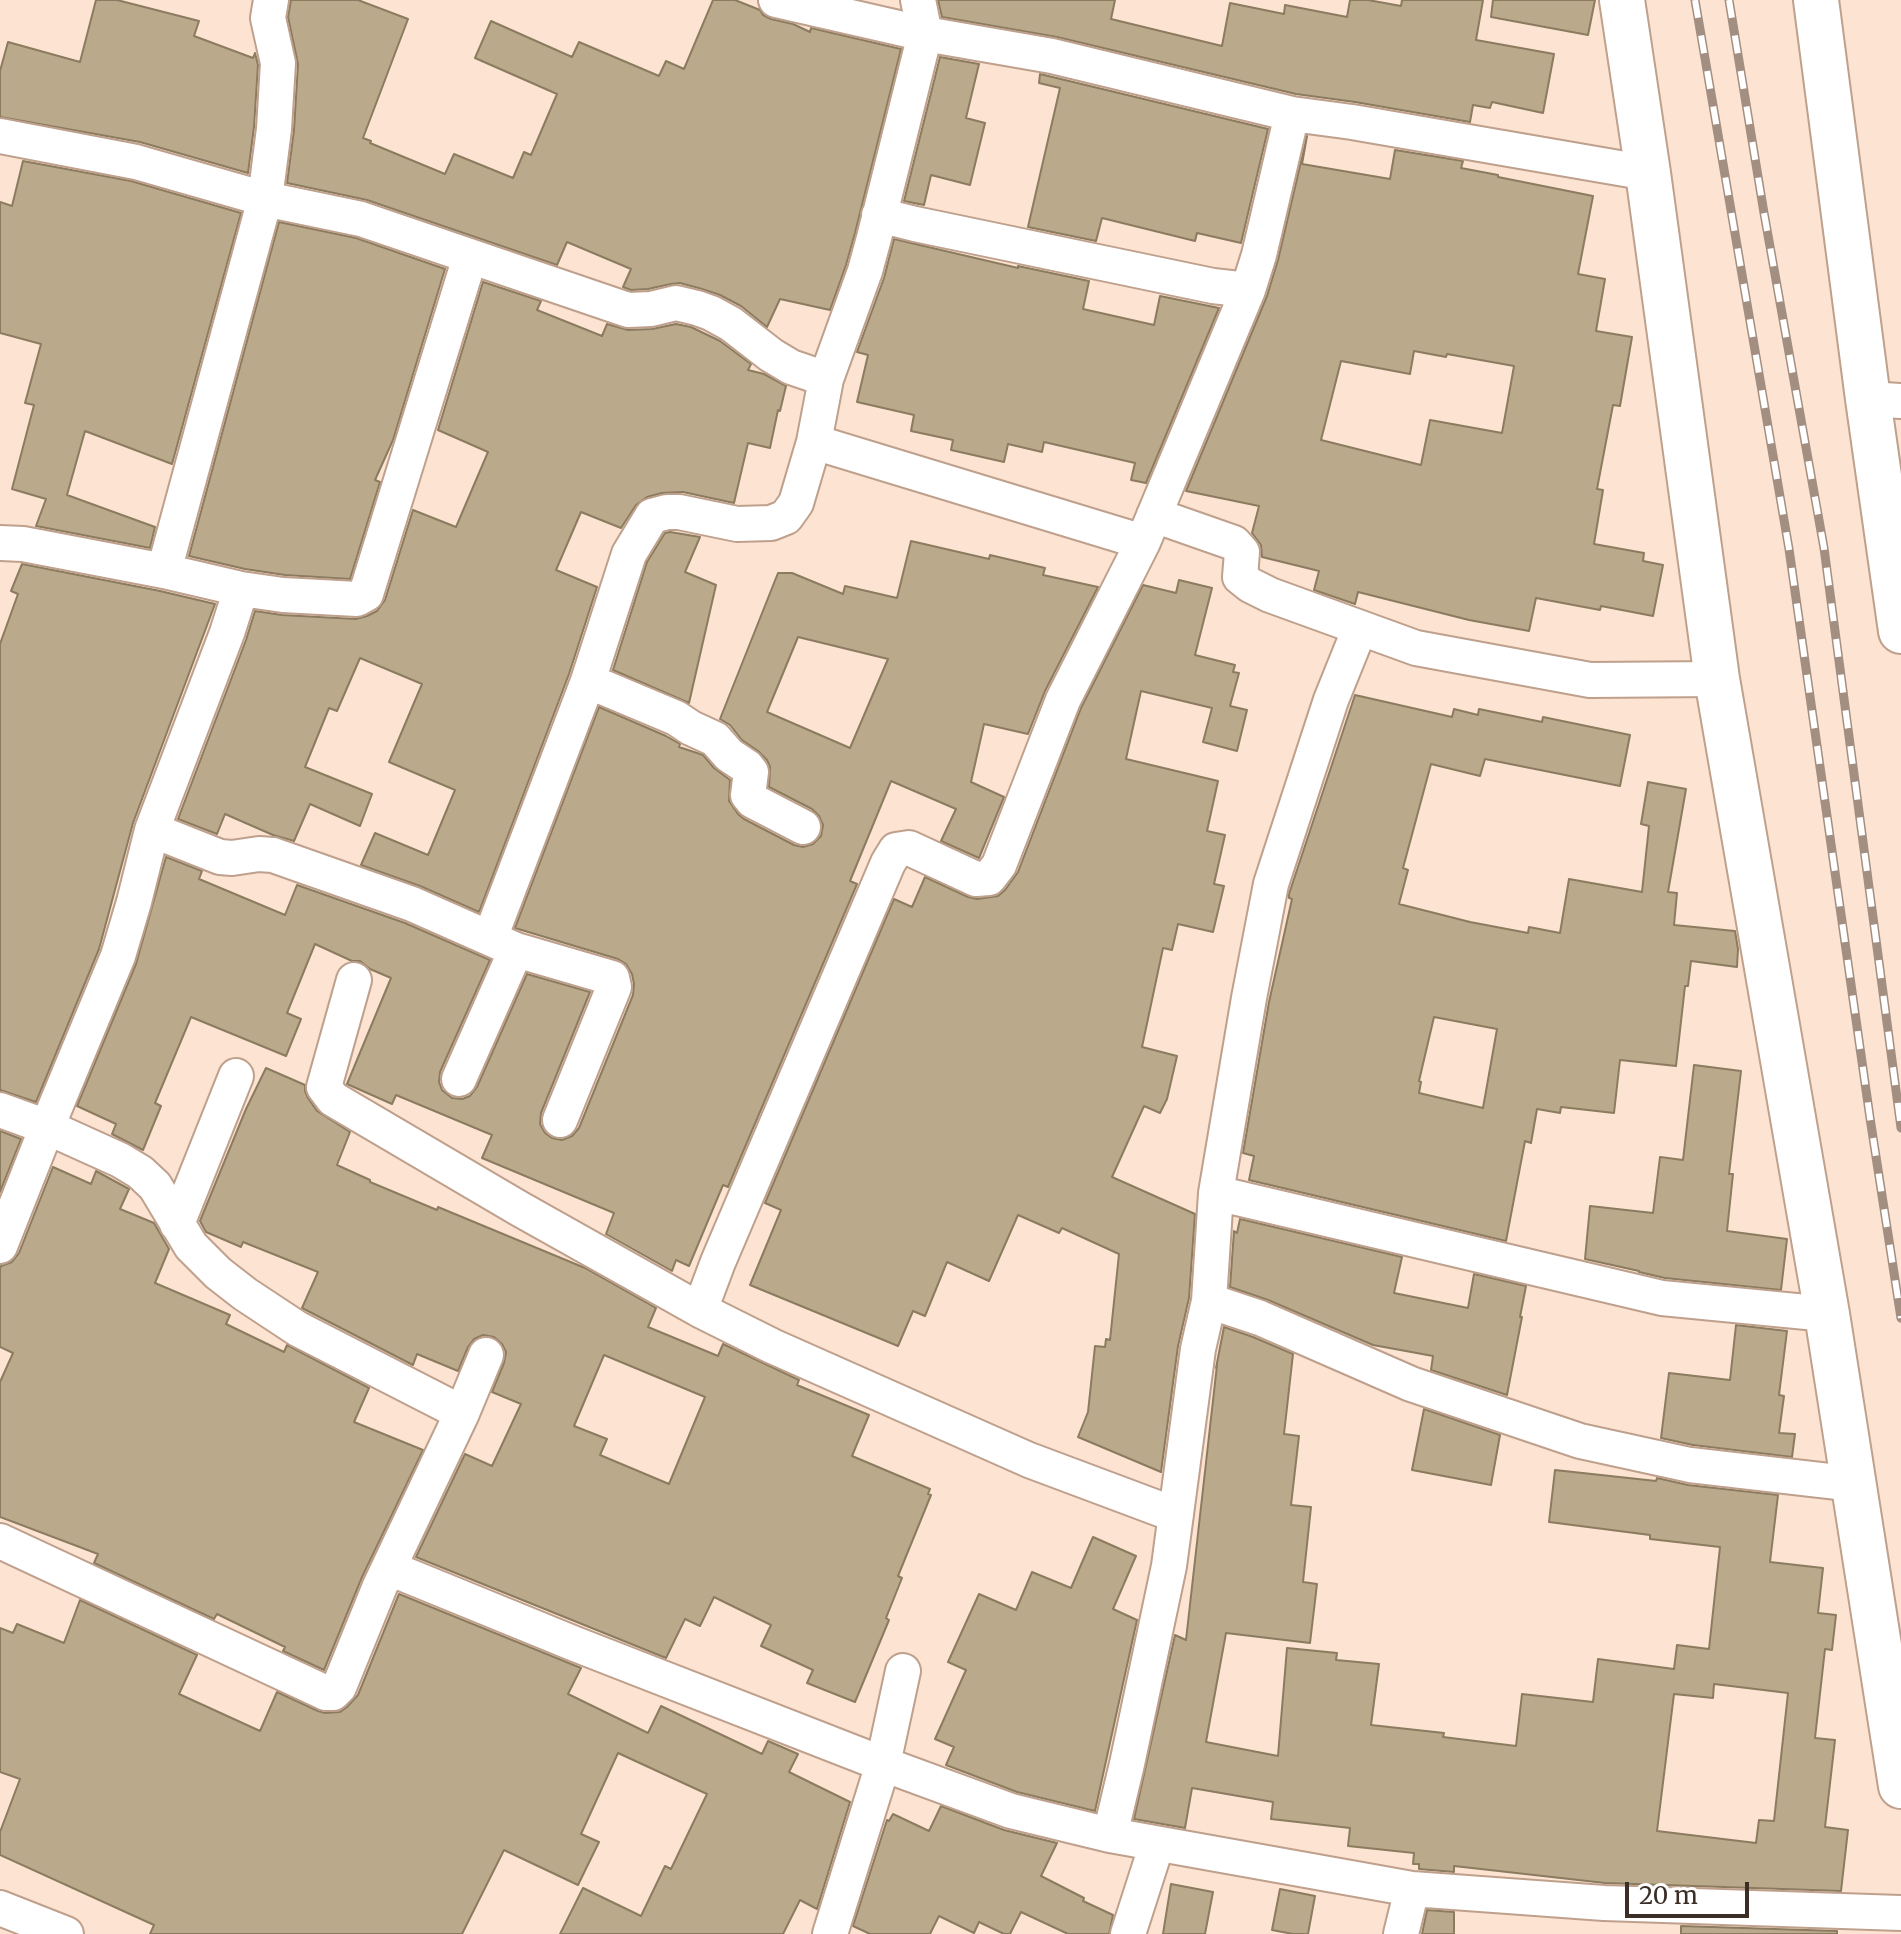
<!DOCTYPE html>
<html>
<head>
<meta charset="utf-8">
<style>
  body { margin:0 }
  #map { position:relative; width:1901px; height:1934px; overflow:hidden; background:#fde3d2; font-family:Merriweather,serif }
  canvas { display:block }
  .scale { position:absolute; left:1625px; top:1882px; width:124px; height:36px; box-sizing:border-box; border:4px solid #3a2e26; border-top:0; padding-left:10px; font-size:24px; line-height:28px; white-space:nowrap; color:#3a2e26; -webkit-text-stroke:6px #fff; paint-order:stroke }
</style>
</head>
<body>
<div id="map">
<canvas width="1901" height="1934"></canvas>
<div class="scale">20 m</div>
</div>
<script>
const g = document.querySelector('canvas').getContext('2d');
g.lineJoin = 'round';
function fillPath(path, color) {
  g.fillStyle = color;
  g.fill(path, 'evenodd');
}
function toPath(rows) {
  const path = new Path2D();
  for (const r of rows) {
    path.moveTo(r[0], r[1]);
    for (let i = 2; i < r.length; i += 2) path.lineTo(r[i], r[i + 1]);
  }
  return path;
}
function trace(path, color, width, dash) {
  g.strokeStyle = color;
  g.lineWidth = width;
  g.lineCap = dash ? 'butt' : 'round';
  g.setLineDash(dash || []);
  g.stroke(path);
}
const building = toPath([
  [96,0,117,0,199,21,194,36,253,58,255,53,258,65,254,127,248,173,140,142,0,117,0,71,8,42,80,62,96,0],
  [291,0,358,0,408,19,363,138,371,141,370,143,445,174,454,154,513,178,524,152,531,155,557,94,475,58,491,21,572,57,579,42,659,76,666,61,684,69,713,0,735,0,760,10,763,15,771,19,793,24,810,32,811,28,901,49,855,233,846,265,830,310,780,299,767,327,741,306,720,295,702,289,680,283,671,284,648,289,631,290,623,287,631,269,567,242,557,265,367,200,287,183,294,130,298,64,288,17,291,0],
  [938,0,1115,0,1111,19,1222,46,1230,3,1284,14,1285,5,1347,17,1350,0,1368,0,1401,6,1402,0,1483,0,1476,40,1554,54,1543,113,1492,102,1490,108,1473,105,1470,122,1355,102,1296,94,1057,37,942,17,938,0],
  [1493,0,1595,0,1588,35,1491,17,1493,0],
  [940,57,979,64,966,118,985,123,970,185,931,175,924,205,904,201,940,57],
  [1040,74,1268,129,1241,243,1197,233,1195,241,1102,218,1096,241,1028,227,1060,88,1039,83,1040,74],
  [1307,136,1302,164,1390,179,1395,150,1463,161,1461,168,1498,175,1498,177,1593,196,1578,274,1605,279,1596,331,1632,337,1620,406,1613,405,1597,489,1603,490,1594,544,1644,553,1643,561,1663,565,1653,616,1601,606,1600,610,1536,598,1529,631,1469,620,1358,592,1355,604,1314,590,1319,571,1262,557,1261,545,1252,533,1259,506,1186,491,1267,296,1278,260,1307,136],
  [1414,351,1446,357,1447,354,1514,366,1502,433,1430,420,1421,465,1321,440,1341,361,1410,374,1414,351],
  [23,161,131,181,241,213,172,464,85,431,67,495,155,527,150,548,36,526,46,499,12,489,34,405,25,403,41,344,0,333,0,202,12,206,23,161],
  [279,222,356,238,445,269,393,440,375,480,380,482,350,579,285,575,245,569,189,556,279,222],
  [894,239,1018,268,1018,266,1089,281,1083,309,1154,325,1160,296,1219,308,1146,483,1131,480,1135,463,1044,442,1042,452,1008,444,1004,462,951,450,953,440,911,431,914,415,857,402,868,355,857,352,884,278,894,239],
  [483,282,541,301,537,310,602,336,607,324,628,330,652,329,676,324,691,327,720,341,751,364,748,370,764,374,786,386,780,411,778,410,770,448,748,443,734,503,683,492,662,493,647,497,636,505,621,528,581,512,556,570,597,587,569,674,479,912,420,886,361,865,375,833,428,855,455,790,389,762,422,684,360,658,337,711,329,708,305,767,372,794,360,826,310,804,294,841,273,835,225,814,217,834,178,819,246,640,255,611,282,615,356,619,367,616,377,611,385,600,413,510,456,527,488,452,438,430,483,282],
  [670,532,700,537,685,572,716,585,689,703,613,670,647,562,665,533,670,532],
  [911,541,989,559,990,555,1045,568,1043,575,1098,587,1045,691,1028,734,984,724,971,782,1004,797,979,858,941,841,956,809,891,781,850,881,857,884,728,1187,723,1185,689,1266,676,1260,672,1271,606,1234,614,1213,482,1158,492,1135,396,1095,392,1104,347,1084,391,978,370,969,360,961,352,961,315,944,287,1013,301,1019,286,1056,191,1017,155,1103,161,1106,143,1150,112,1134,116,1124,77,1106,136,964,166,857,202,871,199,879,285,915,297,885,405,923,490,960,440,1072,439,1082,442,1090,452,1098,462,1099,470,1096,477,1087,527,974,590,992,541,1113,540,1124,545,1133,552,1138,562,1140,572,1136,579,1128,633,995,634,984,632,974,626,964,618,959,515,928,599,707,666,736,680,744,679,747,703,755,714,768,730,780,729,801,738,814,744,819,794,845,803,847,813,844,821,836,823,825,819,816,812,809,769,787,770,767,767,760,758,751,742,740,730,725,720,719,778,573,792,573,843,594,845,586,897,598,911,541],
  [798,637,888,659,850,748,767,712,798,637],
  [22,564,160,591,215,604,133,823,99,949,36,1102,0,1090,0,644,18,594,11,591,22,564],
  [1179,580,1212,588,1195,655,1235,665,1233,672,1239,673,1230,706,1247,710,1237,751,1203,742,1212,708,1141,691,1126,759,1218,781,1207,831,1225,835,1214,884,1224,886,1213,932,1178,924,1172,950,1163,948,1142,1047,1177,1056,1167,1099,1160,1113,1144,1106,1112,1177,1195,1214,1189,1298,1178,1346,1161,1472,1078,1437,1088,1412,1095,1346,1105,1347,1106,1339,1110,1340,1119,1254,1062,1228,1059,1233,1018,1215,989,1281,947,1262,925,1316,913,1311,898,1346,750,1285,781,1210,765,1203,894,899,912,907,925,877,968,897,977,899,998,896,1005,890,1018,872,1081,708,1143,585,1176,593,1179,580],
  [1355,695,1452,717,1454,709,1478,715,1479,709,1542,722,1543,717,1630,735,1620,786,1485,759,1480,776,1431,764,1403,868,1408,870,1399,904,1470,922,1528,933,1529,927,1560,933,1569,879,1642,892,1649,826,1641,824,1648,782,1686,789,1668,892,1677,893,1674,925,1735,931,1738,949,1737,967,1691,961,1688,986,1685,986,1676,1066,1620,1060,1614,1113,1561,1107,1560,1113,1537,1109,1531,1143,1525,1141,1506,1241,1249,1180,1254,1156,1243,1153,1269,1002,1292,899,1289,898,1289,894,1355,695],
  [1434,1017,1497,1029,1483,1108,1419,1093,1421,1082,1419,1081,1434,1017],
  [1694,1065,1741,1071,1729,1174,1733,1174,1727,1231,1787,1239,1781,1290,1665,1278,1639,1272,1639,1271,1585,1259,1590,1206,1653,1213,1660,1157,1683,1160,1694,1065],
  [266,1068,305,1085,305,1091,308,1098,317,1111,350,1132,337,1165,370,1180,370,1182,437,1210,438,1207,585,1268,656,1308,648,1327,718,1356,723,1344,799,1380,797,1385,869,1415,852,1456,930,1489,928,1494,931,1495,898,1576,902,1578,886,1618,889,1620,855,1702,807,1683,813,1670,761,1646,771,1625,714,1597,700,1626,685,1619,666,1658,416,1557,465,1454,492,1466,521,1404,492,1392,504,1363,506,1352,502,1344,494,1337,483,1335,474,1339,468,1347,458,1371,417,1354,413,1365,302,1308,318,1272,243,1242,241,1247,206,1232,200,1221,246,1109,266,1068],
  [604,1355,705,1397,669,1484,600,1455,607,1439,574,1426,604,1355],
  [0,1131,21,1139,0,1192,0,1131],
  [53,1167,91,1184,96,1171,129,1189,120,1209,154,1223,169,1249,155,1283,230,1315,226,1324,284,1352,287,1345,369,1388,354,1422,423,1450,362,1577,324,1670,283,1651,285,1647,217,1614,214,1619,94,1563,98,1554,0,1517,0,1382,13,1353,0,1347,0,1268,1,1266,12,1262,19,1253,53,1167],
  [1240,1219,1402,1257,1394,1293,1468,1308,1474,1274,1526,1286,1520,1317,1522,1317,1507,1395,1431,1370,1433,1356,1373,1345,1268,1300,1230,1287,1234,1231,1237,1233,1240,1219],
  [1736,1325,1787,1331,1779,1395,1784,1396,1779,1433,1795,1434,1792,1457,1693,1445,1661,1438,1669,1373,1730,1380,1736,1325],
  [1224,1327,1253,1337,1293,1354,1284,1434,1299,1436,1291,1505,1311,1507,1303,1582,1317,1584,1310,1643,1226,1633,1206,1742,1278,1756,1287,1648,1337,1653,1336,1660,1379,1664,1371,1725,1444,1733,1443,1737,1516,1746,1522,1694,1593,1702,1598,1659,1674,1669,1677,1645,1709,1649,1720,1547,1650,1539,1650,1535,1549,1522,1555,1470,1656,1481,1657,1478,1688,1485,1778,1495,1770,1562,1823,1568,1818,1613,1836,1615,1832,1650,1825,1649,1815,1738,1835,1740,1825,1827,1848,1830,1841,1891,1605,1883,1454,1866,1454,1872,1419,1869,1419,1864,1413,1864,1414,1853,1348,1846,1350,1828,1271,1819,1273,1802,1192,1788,1185,1828,1134,1819,1175,1635,1186,1640,1217,1365,1216,1368,1224,1327],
  [1714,1684,1788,1693,1774,1821,1759,1820,1756,1843,1657,1831,1674,1694,1713,1698,1714,1684],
  [1424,1409,1500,1435,1491,1485,1412,1470,1424,1409],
  [1093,1537,1136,1556,1113,1609,1137,1620,1095,1811,1017,1792,946,1765,954,1747,935,1739,966,1670,948,1662,979,1594,1016,1610,1032,1572,1071,1588,1093,1537],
  [399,1594,581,1668,568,1694,648,1733,661,1706,762,1754,768,1741,798,1754,789,1772,850,1802,817,1909,800,1900,783,1934,560,1934,583,1888,641,1916,665,1866,671,1869,707,1794,618,1753,581,1834,599,1842,578,1885,504,1850,462,1934,150,1934,154,1925,0,1855,0,1832,20,1779,0,1772,0,1628,13,1633,17,1624,64,1643,80,1600,197,1655,179,1694,260,1731,277,1692,318,1711,325,1713,340,1712,347,1707,358,1695,399,1594],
  [941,1806,1004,1830,1057,1843,1041,1876,1084,1898,1083,1901,1113,1915,1109,1934,1068,1934,1021,1912,1010,1934,1004,1934,979,1922,974,1933,939,1916,930,1934,870,1934,853,1926,887,1820,889,1821,893,1814,929,1831,941,1806],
  [1171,1884,1213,1892,1205,1934,1163,1934,1171,1884],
  [1280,1889,1315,1896,1308,1934,1293,1934,1272,1930,1280,1889],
  [1427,1910,1454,1912,1454,1934,1422,1934,1427,1910],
  [1681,1926,1837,1931,1837,1934,1681,1934,1681,1926]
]);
fillPath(building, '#baa98b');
trace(building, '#8b7b5f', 2);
const minor = toPath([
  [776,0,925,34,1052,56,1292,114,1352,122,1648,173],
  [0,136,136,162,265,199,361,219,628,310,651,309,676,303,697,308,711,313,731,324,771,355,791,367,826,379],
  [879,215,915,224,1213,286,1248,290,1259,255,1292,114],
  [1868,399,1901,401],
  [814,442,1143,542],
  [1154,515,1234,543,1242,552,1240,577,1250,585,1270,595,1416,648,1590,680,1717,679],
  [0,543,23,544,164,571,241,589],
  [164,571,265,199,274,129,278,63,268,18,271,0],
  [588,681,676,718,691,728,715,739,729,755,747,767,751,772,748,795,753,801,803,827],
  [152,830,220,857,232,858,259,854,273,855,412,904,516,950,612,978,614,987,560,1120],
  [490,938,588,681,629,554,652,516,667,512,679,512,737,524,771,523,786,517,796,503,814,442,826,379,865,271,874,238,925,34,918,0],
  [354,980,324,1087,333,1099,520,1209,700,1310,718,1262,888,863,896,850,909,848,976,879,989,878,999,865,1063,700,1143,542,1248,290],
  [459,1079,516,950],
  [0,1110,47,1127,120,1160,140,1172,155,1186,191,1246,218,1273,245,1294,298,1329,462,1413],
  [1216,1193,1662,1298,1827,1314],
  [177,1224,236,1076],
  [0,1246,47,1127,118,956,134,902,152,830,227,633,241,589,283,595,357,599,366,594,470,257],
  [1209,1301,1216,1193,1249,998,1271,884,1331,700,1360,628],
  [700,1310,772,1346,1029,1460,1176,1515],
  [0,1541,326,1693,333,1693,339,1687,380,1586,462,1413,486,1355],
  [389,1568,575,1644,883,1764,1011,1811,1110,1835,1412,1889,1604,1903,1901,1913],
  [1110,1835,1127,1764,1169,1566,1198,1349,1209,1301,1260,1318,1411,1384,1580,1441,1690,1465,1855,1484],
  [0,1908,66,1934],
  [830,1934,883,1764,903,1671],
  [1128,1934,1157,1844],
  [1401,1934,1412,1889]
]);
const secondary = toPath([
  [1622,0,1648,173,1717,679,1827,1314,1901,1786],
  [1816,0,1868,399,1901,631]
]);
trace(minor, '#bea08c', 38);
trace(secondary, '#bea08c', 48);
trace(minor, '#fff', 34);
trace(secondary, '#fff', 44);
const rail = toPath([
  [1695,0,1789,549,1870,1118,1901,1318],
  [1729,0,1764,213,1824,548,1901,1128]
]);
trace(rail, '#a38f82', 9);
trace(rail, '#fff', 6, [18]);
</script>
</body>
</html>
